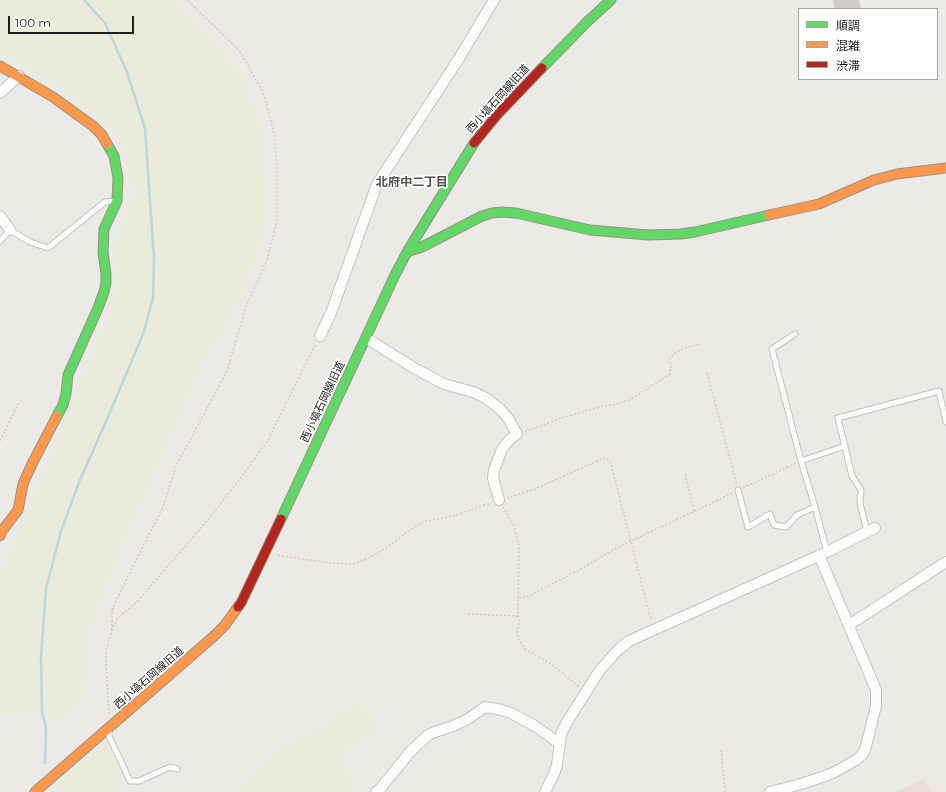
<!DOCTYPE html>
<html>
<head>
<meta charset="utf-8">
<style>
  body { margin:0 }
  #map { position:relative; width:946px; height:792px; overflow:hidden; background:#eceae7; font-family:Montserrat,"Noto Sans JP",sans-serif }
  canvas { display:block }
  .legend { position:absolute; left:798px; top:8px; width:140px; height:72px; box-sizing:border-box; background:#fff; border:1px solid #a5a5a5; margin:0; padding:5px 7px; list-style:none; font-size:12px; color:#1e1e1e }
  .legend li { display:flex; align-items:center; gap:8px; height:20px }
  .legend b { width:20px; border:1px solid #a5a5a5 }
  .scale { position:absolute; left:8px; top:16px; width:126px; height:18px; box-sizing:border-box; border:2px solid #1e1e1e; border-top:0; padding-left:5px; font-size:12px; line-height:14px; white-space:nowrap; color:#1e1e1e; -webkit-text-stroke:3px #fff; paint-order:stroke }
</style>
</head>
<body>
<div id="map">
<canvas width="946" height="792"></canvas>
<ul class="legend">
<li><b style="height:5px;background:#63d668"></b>順調</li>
<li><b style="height:5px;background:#ff974d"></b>混雑</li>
<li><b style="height:5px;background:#b3261e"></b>渋滞</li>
</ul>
<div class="scale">100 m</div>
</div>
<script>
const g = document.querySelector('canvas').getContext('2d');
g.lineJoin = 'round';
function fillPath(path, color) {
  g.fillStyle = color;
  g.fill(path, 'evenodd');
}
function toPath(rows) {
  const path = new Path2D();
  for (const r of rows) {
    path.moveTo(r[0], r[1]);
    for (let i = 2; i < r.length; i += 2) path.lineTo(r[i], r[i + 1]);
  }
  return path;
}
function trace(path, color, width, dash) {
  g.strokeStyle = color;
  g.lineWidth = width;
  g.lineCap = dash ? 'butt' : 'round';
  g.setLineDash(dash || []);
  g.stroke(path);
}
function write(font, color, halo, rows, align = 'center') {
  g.font = font + ' Montserrat,"Noto Sans JP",sans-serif';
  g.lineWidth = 3.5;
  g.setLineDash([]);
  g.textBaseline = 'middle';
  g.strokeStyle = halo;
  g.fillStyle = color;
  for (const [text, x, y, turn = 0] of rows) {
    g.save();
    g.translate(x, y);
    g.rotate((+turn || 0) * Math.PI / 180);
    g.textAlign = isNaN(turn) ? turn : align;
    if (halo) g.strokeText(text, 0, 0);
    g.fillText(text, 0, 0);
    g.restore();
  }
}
fillPath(toPath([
  [925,779,931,792,895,792]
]), '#e9dcda');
fillPath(toPath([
  [0,0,171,0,244,75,267,148,269,219,243,295,202,367,119,554,90,630,85,690,83,697,57,726,46,711,0,715,0,576,115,299,114,240,134,196,121,138,79,101,0,51],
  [359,701,382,728,340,754,357,786,345,792,239,792,249,777,284,746,320,728],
  [105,743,120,770,124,782,122,790,123,792,55,792,55,788,57,784]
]), '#eaebdb');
trace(toPath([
  [45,763,46,732,45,723,42,712,41,658,46,589,61,531,80,480,108,417,143,334,153,299,154,259,145,129,127,72,105,23,84,0]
]), '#bdd6dc', 2.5);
fillPath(toPath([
  [833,0,859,0,861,9,835,9]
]), '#cfccca');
const lane = toPath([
  [0,241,10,230,30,242,48,248,105,202,116,201],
  [795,334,772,349,801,461,815,507,827,552],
  [801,461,845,446],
  [738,490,748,527,770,514,774,525,786,527,797,515,815,507],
  [867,532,860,503,861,490,852,476,838,418,939,391,946,422],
  [109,731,109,736,130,781,139,781,170,767,177,769]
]);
const street = toPath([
  [0,93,19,76],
  [0,216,10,230],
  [320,336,331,313,377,184,458,60,494,0],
  [366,338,414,368,444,384,473,392,486,398,500,409,508,418,517,434,510,439,502,449,494,470,493,478,499,500],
  [849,625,946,562],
  [376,792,380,789,410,752,428,735,435,732,453,726,468,719,485,707,498,709,511,713,535,726,560,744],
  [545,792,554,774,557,765,561,734,567,722,600,670,619,649,629,641,827,552,875,528],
  [770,792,801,784,822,777,833,773,856,760,862,755,865,750,876,706,876,690,819,555]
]);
const fast = toPath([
  [542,68,588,21,611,0],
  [407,252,422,247,482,216,492,213,502,212,516,213,590,230,648,235,681,234,695,232,769,215],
  [57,416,63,405,66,394,68,375,98,308,104,292,106,283,106,274,103,252,104,229,117,201,118,178,114,156,107,144],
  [281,519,395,275,407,252,474,143]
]);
const slow = toPath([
  [0,66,53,97,93,126,102,135,107,144],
  [769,215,819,204,874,180,897,174,946,168],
  [0,536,2,531,18,510,23,484,32,464,57,416],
  [35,792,213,637,225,625,238,607]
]);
const jam = toPath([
  [474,143,497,115,542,68],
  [238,607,241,603,281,519]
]);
trace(lane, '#c3c2c1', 7);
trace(street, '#c3c2c1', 12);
trace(fast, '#939481', 11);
trace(slow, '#939481', 11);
trace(jam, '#939481', 11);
trace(toPath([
  [707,373,737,485],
  [525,432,561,418,603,406,617,404,629,400,644,391,670,374,671,367,670,358,675,353,687,347,699,344],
  [0,441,19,402],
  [685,474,694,511],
  [743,488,796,463],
  [507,498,535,489,602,459,605,458,608,459,611,464,651,620],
  [503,507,514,526,519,546,518,616,520,622,517,632,519,640,525,649,554,666,579,687],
  [278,555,295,558,332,563,353,564,371,557,386,548,413,528,423,522,453,516,490,503],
  [519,598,529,596,581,569,611,551,631,541,733,493],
  [468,614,518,616],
  [112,630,112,610,132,568,163,507,176,466,226,373,247,304,267,260,277,221,277,167,274,133,263,92,239,50,187,0],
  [109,714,106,663,106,651,112,630,117,619,138,601,205,523,241,478,268,440,316,343],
  [721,750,725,792]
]), '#d5c9c7', 1.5, [2, 2]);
trace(lane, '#fcfcfb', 5);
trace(street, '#fcfcfb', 10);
trace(fast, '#63d668', 9);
trace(slow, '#ff974d', 9);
trace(jam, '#b3261e', 9);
write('11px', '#1e1e1e', '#fff', [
  ["西小塙石岡線旧道",498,99,-48],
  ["西小塙石岡線旧道",323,402,-65],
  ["西小塙石岡線旧道",149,678,-41]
]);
write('bold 12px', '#515151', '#fff', [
  ["北府中二丁目",412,182]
]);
</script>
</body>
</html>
